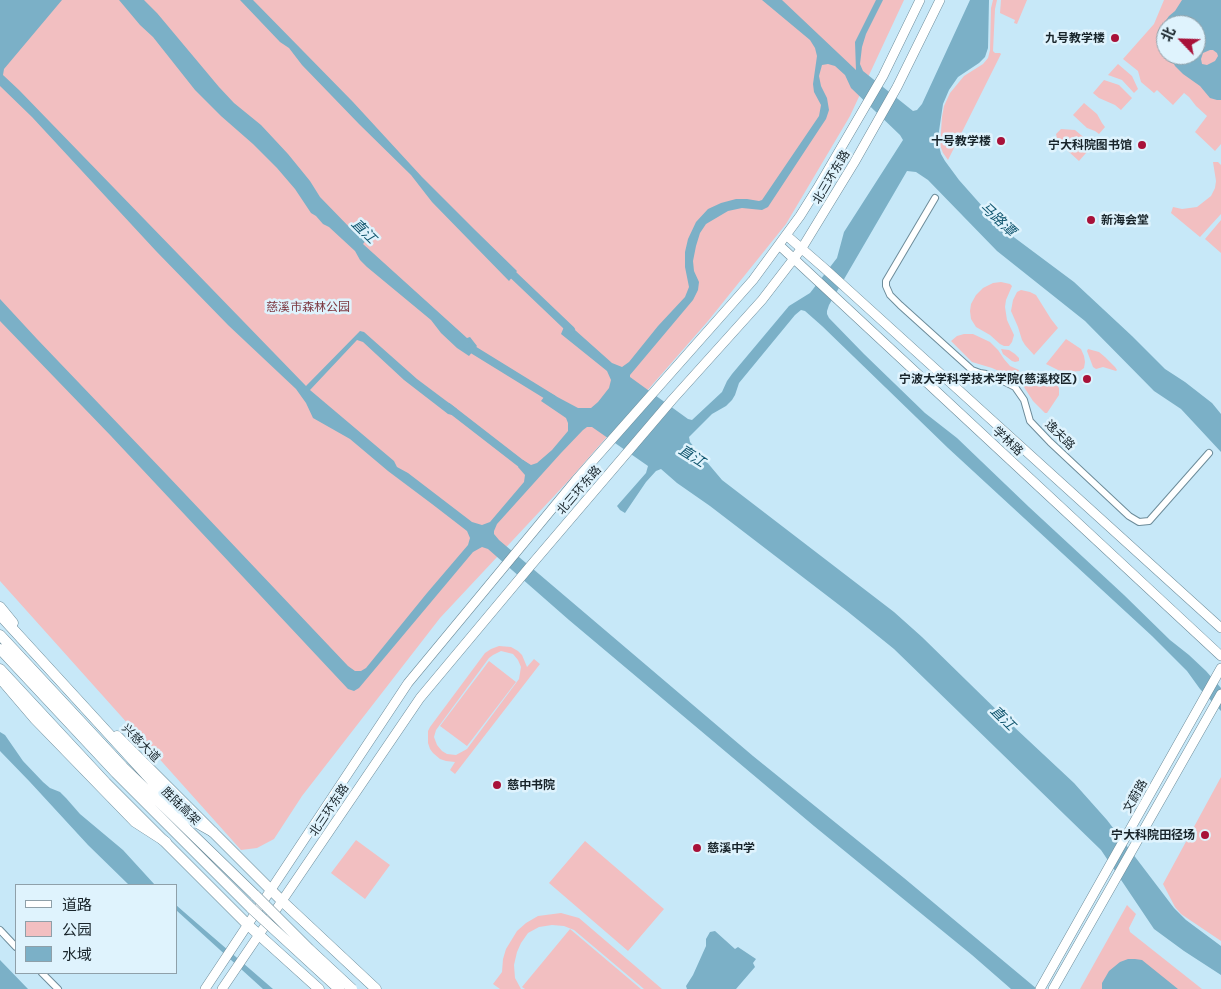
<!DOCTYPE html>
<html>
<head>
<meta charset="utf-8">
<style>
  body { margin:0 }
  #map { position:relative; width:1221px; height:989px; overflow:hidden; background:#c7e8f8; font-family:Commissioner,"Noto Sans SC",sans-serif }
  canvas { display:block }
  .legend { position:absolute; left:15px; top:884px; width:162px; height:90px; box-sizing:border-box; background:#dff3fd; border:1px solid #8fa0a9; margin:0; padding:6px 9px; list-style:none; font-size:15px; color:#18242a }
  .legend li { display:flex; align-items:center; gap:10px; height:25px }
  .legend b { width:25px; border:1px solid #8fa0a9 }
  .north { position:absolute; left:1156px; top:15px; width:50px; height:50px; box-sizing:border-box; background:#dff3fd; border:1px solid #8fa0a9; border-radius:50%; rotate:294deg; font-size:14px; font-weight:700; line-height:20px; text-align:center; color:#18242a }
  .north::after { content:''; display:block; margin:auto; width:18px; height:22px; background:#a81139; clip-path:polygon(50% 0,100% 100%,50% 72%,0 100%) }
</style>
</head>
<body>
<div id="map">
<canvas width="1221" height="989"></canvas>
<ul class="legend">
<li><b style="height:6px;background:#fff"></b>道路</li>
<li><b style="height:14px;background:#f2bfc1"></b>公园</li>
<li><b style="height:14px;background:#7bb0c7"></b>水域</li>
</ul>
<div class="north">北</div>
</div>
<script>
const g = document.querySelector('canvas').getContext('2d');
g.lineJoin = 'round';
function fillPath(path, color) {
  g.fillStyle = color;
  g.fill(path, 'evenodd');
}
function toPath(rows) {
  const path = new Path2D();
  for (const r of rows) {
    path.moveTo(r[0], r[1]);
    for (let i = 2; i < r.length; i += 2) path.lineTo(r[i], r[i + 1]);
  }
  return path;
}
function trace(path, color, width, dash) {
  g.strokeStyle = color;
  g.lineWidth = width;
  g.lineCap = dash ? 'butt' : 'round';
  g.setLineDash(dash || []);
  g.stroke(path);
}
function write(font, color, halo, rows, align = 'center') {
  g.font = font + ' Commissioner,"Noto Sans SC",sans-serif';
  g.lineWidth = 5;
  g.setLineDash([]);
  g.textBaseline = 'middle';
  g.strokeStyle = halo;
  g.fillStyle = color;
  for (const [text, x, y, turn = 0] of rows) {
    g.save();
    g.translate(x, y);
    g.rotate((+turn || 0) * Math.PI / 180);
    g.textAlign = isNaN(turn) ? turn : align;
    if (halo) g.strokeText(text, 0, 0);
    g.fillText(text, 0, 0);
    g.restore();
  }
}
fillPath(toPath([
  [0,0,904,0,850,116,786,224,708,321,570,479,440,618,302,796,274,839,257,848,241,850,0,581],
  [993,0,997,0,995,9,993,51,995,53,1000,53,1001,54,948,160,943,153,940,145,942,117,944,106,950,93,964,76,983,64,988,58,990,50,991,8],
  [1001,0,1027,0,1017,24,1014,23,1015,20,1000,13],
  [1164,0,1221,0,1221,144,1215,151,1195,132,1207,116,1196,106,1189,97,1184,93,1173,105,1157,90,1154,93,1141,82,1138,71,1123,59,1154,24],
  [1166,25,1196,25,1196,55,1166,55],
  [1118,64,1132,76,1138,89,1134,93,1122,80,1108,75],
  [1104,80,1119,85,1132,98,1121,110,1115,105,1099,98,1093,93],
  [1084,103,1097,114,1102,123,1105,127,1099,134,1095,131,1087,128,1073,115],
  [1061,129,1075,130,1093,145,1079,161,1058,142,1056,134],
  [1213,162,1218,162,1221,165,1221,214,1200,237,1171,213,1173,207,1182,209,1197,207,1211,196,1215,188,1216,181],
  [1221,220,1221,253,1205,239],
  [1001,282,1010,284,1012,286,1006,300,1005,307,1007,320,1014,335,1012,342,1009,346,1004,346,1000,344,990,335,976,327,971,319,970,311,971,304,976,295,983,288,993,283],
  [1021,290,1030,292,1036,295,1051,319,1058,328,1034,355,1025,345,1022,340,1018,327,1011,311,1013,300,1017,292],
  [964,334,973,334,990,342,998,350,1004,359,1010,366,1019,370,1018,373,1015,376,1010,376,992,368,972,362,951,341,957,336],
  [1066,339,1081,349,1084,356,1085,362,1084,368,1080,371,1066,372,1058,370,1046,364],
  [1001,349,1009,350,1015,354,1019,358,1019,361,1015,362,1012,361,1003,354],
  [1088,349,1099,352,1105,357,1115,367,1117,370,1116,371,1103,367,1096,369,1093,367,1087,351],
  [1036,373,1041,373,1049,377,1055,382,1059,388,1059,395,1047,413,1045,413,1033,401,1024,387],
  [499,646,511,647,518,651,522,655,527,667,534,659,540,664,455,774,450,770,455,762,446,761,440,759,433,753,430,749,428,743,428,731,430,727,485,653,491,649],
  [501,651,513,654,518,660,521,667,519,679,467,749,456,755,447,754,442,751,437,745,434,737,436,730,489,658,493,655],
  [489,661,516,682,467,746,440,726],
  [1221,777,1221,941,1181,914,1175,907,1163,884],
  [356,840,390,865,365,899,331,873],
  [585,841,664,909,628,951,549,883],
  [1127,905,1136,914,1129,928,1130,932,1202,989,1080,989],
  [561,913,579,918,662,989,644,989,574,930,564,926,552,925,539,927,528,933,521,943,517,952,514,965,515,978,521,989,500,989,493,984,502,972,503,959,506,949,517,931,526,923,538,916],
  [570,929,641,989,525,989,522,987]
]), '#f2bfc1');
fillPath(toPath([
  [0,0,62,0,4,69,3,75,19,90,306,386,360,331,364,332,417,379,457,409,452,415,448,414,404,380,363,342,357,340,310,390,394,461,397,467,408,473,472,522,482,525,490,522,524,482,525,475,518,467,523,460,531,465,537,463,552,450,568,431,568,423,566,418,541,401,548,392,578,408,591,408,598,402,609,388,611,380,607,371,561,334,566,322,612,363,622,367,629,362,658,326,685,297,689,287,685,267,685,252,688,239,696,222,708,209,721,203,736,199,747,199,759,201,762,200,819,116,821,105,814,92,813,84,817,56,815,48,810,40,762,0,782,0,856,70,855,42,876,0,883,0,866,34,862,47,860,64,863,71,913,111,917,110,922,104,970,0,989,0,988,48,985,57,979,63,958,77,949,90,943,104,939,131,939,146,941,154,945,161,959,180,998,224,1015,238,1074,282,1132,336,1165,369,1185,382,1212,403,1221,414,1221,452,1181,409,1154,391,1085,321,997,251,928,180,916,172,907,171,829,305,827,311,827,314,829,318,864,354,925,413,957,438,1029,507,1124,595,1170,640,1189,655,1206,671,1221,688,1221,711,1200,689,1187,671,1152,636,948,448,822,326,805,311,801,310,795,315,739,383,735,395,732,400,726,406,712,414,689,437,690,442,722,480,894,612,922,637,1013,726,1074,783,1107,820,1174,908,1186,920,1221,946,1221,975,1184,951,1154,929,1101,850,894,649,847,611,710,506,677,483,661,469,656,471,646,482,625,513,620,510,617,506,646,473,648,466,592,427,587,427,583,430,561,453,497,524,494,531,494,534,499,540,753,756,904,878,1037,989,1011,989,972,955,814,826,569,620,488,549,482,547,473,552,359,688,354,691,348,689,111,436,0,321,0,299,37,339,167,475,348,666,355,671,361,671,366,668,427,593,468,545,470,538,467,531,432,504,388,471,350,439,313,418,306,403,296,389,228,325,156,251,32,117,0,86],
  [828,64,835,66,845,75,851,88,900,135,903,140,844,232,837,258,810,293,789,306,732,374,727,381,722,392,692,420,688,419,630,377,630,375,693,300,698,290,699,282,694,271,693,261,696,246,700,233,706,224,728,211,742,208,762,210,768,207,820,128,826,119,829,110,827,98,821,86,819,76,822,65],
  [119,0,144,0,157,13,219,87,234,103,261,125,288,154,310,181,320,197,354,232,366,240,363,244,467,338,470,337,477,346,469,356,457,348,441,333,431,320,367,267,360,260,355,251,329,227,323,224,316,216,311,213,295,189,277,168,253,144,221,116,195,90,153,37,140,25],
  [240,0,253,0,353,102,422,177,475,230,517,271,509,281,432,202,411,175,359,124,302,65,289,48,280,42],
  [1182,0,1221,0,1221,100,1217,100,1210,98,1200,86,1183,74,1175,66,1171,58,1171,55,1196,55,1196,25,1166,25,1166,40,1164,32,1164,23,1169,16,1175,11],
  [1210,50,1213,50,1217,53,1218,56,1215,61,1207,65,1202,64,1201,59,1203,53],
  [0,732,5,735,23,761,43,782,50,788,60,792,66,798,80,814,123,850,155,885,129,885,88,845,30,782,0,751],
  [176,905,184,912,273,989,263,989,176,910],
  [715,931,735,949,738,947,756,959,753,963,755,967,736,989,687,989,686,986,693,975,706,946,706,939,710,932],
  [1128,959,1135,959,1142,960,1178,989,1102,989,1102,983,1109,971,1120,962],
  [0,960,28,989,0,989]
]), '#7bb0c7');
trace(toPath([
  [507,269,571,330],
  [467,346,553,399],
  [448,407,528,469]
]), '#7bb0c7', 8);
const minor = toPath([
  [935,198,886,281,886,286,890,295,900,305,972,370,980,373,986,374,995,377,1015,387,1024,400,1030,421,1050,442,1129,516,1139,522,1149,521,1209,453],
  [0,930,16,947],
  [42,973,58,989]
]);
const secondary = toPath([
  [786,235,824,268,1221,628],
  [779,245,1221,656],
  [205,989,408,683,576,480,753,280,800,216,817,189,883,76,920,0],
  [222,989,420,698,532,564,672,400,762,300,802,248,854,163,897,87,940,0],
  [1040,989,1221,668],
  [1053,989,1221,694]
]);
const primary = toPath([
  [0,607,13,623],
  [0,669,106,783,248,925,319,989],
  [117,736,282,901,376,989]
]);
const trunk = toPath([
  [0,615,183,815,213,832],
  [0,635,123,767,256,896],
  [0,649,116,773,252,909],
  [0,678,35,719,135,822,166,842]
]);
trace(minor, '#6d8c9a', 8);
trace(secondary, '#6d8c9a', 10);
trace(primary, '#6d8c9a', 11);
trace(trunk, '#6d8c9a', 11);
trace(minor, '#fff', 6);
trace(secondary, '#fff', 9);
trace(primary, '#fff', 10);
trace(trunk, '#fff', 10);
const trunkBridge = toPath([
  [256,896,309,949,352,989],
  [252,909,339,989]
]);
trace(trunkBridge, '#6d8c9a', 11, []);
trace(trunkBridge, '#fff', 10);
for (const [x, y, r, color] of [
  [1115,38,5,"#a81139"],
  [1001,141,5,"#a81139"],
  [1142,145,5,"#a81139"],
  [1091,220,5,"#a81139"],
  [1087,379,5,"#a81139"],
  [497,785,5,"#a81139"],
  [1205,835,5,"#a81139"],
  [697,848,5,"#a81139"]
]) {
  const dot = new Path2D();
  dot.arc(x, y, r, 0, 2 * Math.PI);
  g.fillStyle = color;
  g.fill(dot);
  trace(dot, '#dff3fd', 2);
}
write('bold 12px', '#18242a', '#dff3fd', [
  ["九号教学楼",1105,38],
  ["十号教学楼",991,141],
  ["宁大科院图书馆",1132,145],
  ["新海会堂",1101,220,"left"],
  ["宁波大学科学技术学院(慈溪校区)",1077,379],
  ["慈中书院",507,785,"left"],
  ["宁大科院田径场",1195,835],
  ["慈溪中学",707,848,"left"]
], 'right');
write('12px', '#18242a', '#dff3fd', [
  ["北三环东路",831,177,-59],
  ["逸夫路",1060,435,45],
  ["学林路",1008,441,43],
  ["北三环东路",579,490,-49],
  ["兴慈大道",141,743,45],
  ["文蔚路",1135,796,-61],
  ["胜陆高架",181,806,44],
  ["北三环东路",329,810,-56]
]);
write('12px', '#7d3840', '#dff3fd', [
  ["慈溪市森林公园",308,307]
]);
write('italic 14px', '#11566f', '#dff3fd', [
  ["马路潭",998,219,43],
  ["直江",364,231,45],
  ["直江",692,456,32],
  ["直江",1003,718,45]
]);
</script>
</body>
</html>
